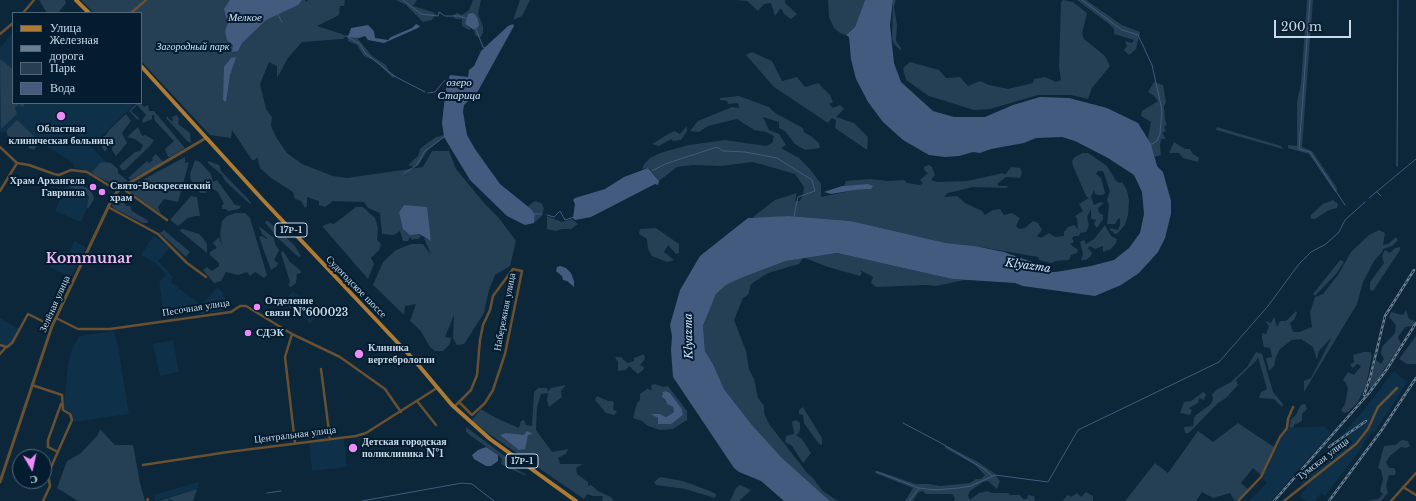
<!DOCTYPE html>
<html>
<head>
<meta charset="utf-8">
<style>
  body { margin:0 }
  #map { position:relative; width:1416px; height:501px; overflow:hidden; background:#0c263a; font-family:"Libre Baskerville",serif }
  canvas { display:block }
  .legend { position:absolute; left:12px; top:12px; width:130px; height:92px; box-sizing:border-box; background:#031c30; border:1px solid #526879; margin:0; padding:5px 7px; list-style:none; font-size:12px; color:#c9d9e6 }
  .legend li { display:flex; align-items:center; gap:8px; height:20px }
  .legend b { width:20px; border:1px solid #526879 }
  .north { position:absolute; left:12px; top:449px; width:40px; height:40px; box-sizing:border-box; background:#031c30; border:1px solid #526879; border-radius:50%; rotate:171deg; font-size:11px; font-weight:700; line-height:16px; text-align:center; color:#c9d9e6 }
  .north::after { content:''; display:block; margin:auto; width:14px; height:18px; background:#ee8bf8; clip-path:polygon(50% 0,100% 100%,50% 72%,0 100%) }
  .scale { position:absolute; left:1274px; top:20px; width:77px; height:18px; box-sizing:border-box; border:2px solid #c9d9e6; border-top:0; padding-left:5px; font-size:12px; line-height:14px; white-space:nowrap; color:#c9d9e6; -webkit-text-stroke:3px #031c30; paint-order:stroke }
</style>
</head>
<body>
<div id="map">
<canvas width="1416" height="501"></canvas>
<ul class="legend">
<li><b style="height:5px;background:#ad7b34"></b>Улица</li>
<li><b style="height:5px;background:#697e8f"></b>Железная дорога</li>
<li><b style="height:11px;background:#253f55"></b>Парк</li>
<li><b style="height:11px;background:#435b7f"></b>Вода</li>
</ul>
<div class="north">С</div>
<div class="scale">200 m</div>
</div>
<script>
const g = document.querySelector('canvas').getContext('2d');
g.lineJoin = 'round';
function fillPath(path, color) {
  g.fillStyle = color;
  g.fill(path, 'evenodd');
}
function toPath(rows) {
  const path = new Path2D();
  for (const r of rows) {
    path.moveTo(r[0], r[1]);
    for (let i = 2; i < r.length; i += 2) path.lineTo(r[i], r[i + 1]);
  }
  return path;
}
function trace(path, color, width, dash) {
  g.strokeStyle = color;
  g.lineWidth = width;
  g.lineCap = dash ? 'butt' : 'round';
  g.setLineDash(dash || []);
  g.stroke(path);
}
function write(font, color, halo, rows, align = 'center') {
  g.font = font + ' "Libre Baskerville",serif';
  g.lineWidth = 4;
  g.setLineDash([]);
  g.textBaseline = 'middle';
  g.strokeStyle = halo;
  g.fillStyle = color;
  for (const [text, x, y, turn = 0] of rows) {
    g.save();
    g.translate(x, y);
    g.rotate((+turn || 0) * Math.PI / 180);
    g.textAlign = isNaN(turn) ? turn : align;
    if (halo) g.strokeText(text, 0, 0);
    g.fillText(text, 0, 0);
    g.restore();
  }
}
fillPath(toPath([
  [13,32,13,103,136,103,91,146,105,161,92,174,74,167,72,162,46,146,41,146,8,129,2,134,0,132,0,48],
  [66,184,93,195,81,222,55,211],
  [154,235,170,248,158,261,173,277,171,282,201,305,218,287,223,293,223,296,231,304,225,310,201,314,197,309,164,314,159,282,166,274,154,262,141,255],
  [74,241,86,247,71,277,49,267,57,251,68,256],
  [293,291,306,301,321,309,310,325,306,318,282,303],
  [0,318,21,330,16,341,8,349,0,347],
  [114,331,116,339,117,339,129,414,74,422,69,410,64,409,64,404,68,365,72,349,79,336],
  [173,340,179,372,160,376,153,344],
  [1394,371,1407,382,1386,415,1375,431,1372,432,1363,444,1364,445,1325,496,1321,493,1315,501,1306,501,1300,496,1307,487,1301,481,1317,461,1327,452,1330,454,1336,451,1345,438,1342,435,1363,411],
  [1324,426,1331,433,1271,501,1249,501,1267,483,1262,478,1283,435,1288,428],
  [344,439,347,467,312,471,309,443],
  [198,482,199,488,156,501,154,495]
]), '#0e3049');
fillPath(toPath([
  [39,0,65,0,66,3,58,13,47,13],
  [81,0,305,0,306,2,308,0,345,0,344,6,340,6,339,15,317,26,342,34,346,36,343,39,302,42,288,58,277,78,277,66,269,62,260,84,266,109,272,117,271,126,276,137,287,153,302,164,333,176,347,178,423,167,432,151,449,151,456,169,484,203,499,218,516,241,510,266,495,275,489,290,484,313,464,344,457,345,453,338,454,315,445,337,451,338,450,344,443,351,435,351,430,347,420,330,410,321,416,304,405,306,404,315,373,285,383,262,396,250,411,244,423,244,431,255,424,238,431,240,427,218,413,207,404,205,399,212,403,224,421,236,419,239,415,239,412,240,410,237,408,241,403,241,400,231,394,235,382,234,380,213,368,208,364,202,333,201,325,207,319,205,319,201,307,197,307,206,305,208,301,201,295,199,293,192,271,178,260,168,257,157,255,160,252,160,232,130,231,138,210,135,141,61,141,13,94,13],
  [396,0,417,0,413,6,433,12,436,14,432,20,423,22,406,5],
  [473,0,481,0,478,14,483,26,483,33,480,38,475,35,474,30,479,26,468,14,465,24,471,29,469,30,462,26,462,19,456,19,452,16,457,13,462,15,469,10],
  [520,0,530,0,522,16,513,20],
  [735,0,785,0,785,3,797,14,791,19,784,14,781,8,775,16,771,3,764,4,758,11,747,1],
  [828,0,865,0,855,27,846,35,840,33,834,28,829,17],
  [893,0,896,0,894,7,897,25,896,41,901,48,901,51,894,44,892,38],
  [1063,0,1073,2,1087,13,1082,34,1084,39,1105,56,1110,66,1092,88,1088,99,1071,95,1038,95,990,109,974,110,929,96,906,80,903,68,910,62,939,70,946,78,960,77,968,86,980,81,989,85,1008,89,1033,83,1034,79,1045,77,1056,82,1061,80,1059,67,1061,2],
  [1077,0,1086,0,1122,25,1140,32,1136,49,1129,55,1124,50,1127,46,1125,41,1132,43,1134,40,1114,34,1114,29,1109,24],
  [1307,0,1313,0,1302,147,1312,151,1337,188,1337,191,1335,192,1309,154,1288,148,1288,145,1297,146,1297,102,1301,84],
  [354,34,372,56,386,65,389,71,396,76,393,78,375,61,364,56,357,45,348,41,347,35],
  [752,52,772,61,782,81,797,77,805,87,818,83,830,95,833,102,829,104,833,108,840,105,844,109,836,117,854,123,868,137,867,150,835,128,836,120,832,118,828,123,774,87,746,55],
  [0,59,13,69,13,103,26,103,22,107,19,104,15,108,17,114,1,129],
  [1154,82,1163,85,1166,102,1164,106,1165,120,1167,124,1164,127,1166,131,1162,133,1166,139,1161,139,1160,146,1161,155,1155,157,1148,138,1151,122,1141,116,1142,111,1158,101,1154,96,1148,92],
  [739,96,769,107,775,113,803,128,804,132,812,137,819,143,820,148,805,150,795,144,785,131,779,128,779,122,763,117,769,130,779,134,786,145,781,148,799,158,809,168,821,184,821,197,855,190,871,189,853,185,844,186,846,181,870,179,888,181,904,180,907,183,920,185,923,183,920,180,928,173,924,170,924,167,929,165,932,167,935,175,931,180,937,182,967,181,1003,173,1005,175,1011,167,1020,168,1022,172,1020,178,1006,177,997,184,999,186,1008,186,1007,188,973,187,948,193,944,197,957,196,965,203,982,211,985,215,993,210,1000,209,1004,215,1012,213,1020,218,1016,226,1019,229,1025,228,1033,221,1038,223,1042,230,1037,236,1041,238,1049,233,1055,237,1064,236,1064,232,1068,227,1074,225,1078,229,1077,218,1075,216,1083,211,1079,204,1089,198,1086,196,1073,166,1072,161,1075,157,1082,153,1088,153,1107,166,1116,181,1120,183,1122,182,1127,190,1129,201,1128,215,1125,225,1117,234,1115,234,1110,230,1110,228,1118,230,1120,225,1120,218,1118,219,1115,224,1107,224,1109,206,1107,200,1110,191,1103,171,1098,171,1096,174,1101,178,1105,193,1103,195,1098,195,1095,194,1094,190,1091,197,1094,205,1100,202,1104,203,1098,208,1099,213,1103,215,1103,219,1097,228,1094,224,1096,220,1091,219,1091,209,1087,217,1089,225,1086,232,1080,233,1079,236,1074,236,1072,238,1074,242,1070,244,1078,250,1077,253,1071,255,1069,260,1056,261,1051,263,1039,260,1038,257,975,246,946,243,851,221,789,216,755,219,754,216,775,200,797,193,795,201,800,201,803,195,804,187,795,174,764,165,752,162,722,166,693,165,677,167,659,181,649,168,642,169,644,164,650,158,660,153,689,145,725,140,766,146,772,143,774,136,766,132,754,130,737,119,708,126,699,132,690,131,698,121,732,107,739,108,738,103,728,104,727,101,720,100,720,98],
  [141,99,142,105,144,107,148,105,149,111,154,111,185,148,170,157,168,157,165,149,174,141,155,121,154,115,152,115,152,119,143,123,142,120,146,115,137,105,131,111,139,118,138,120,129,111,137,103,141,103],
  [126,114,131,121,122,133,127,143,116,156,112,150,113,139,105,152,100,144,101,138,106,135,109,130],
  [177,115,179,119,178,124,190,133,191,143,187,141,166,118,167,116,170,120,173,121,172,117],
  [17,120,38,140,39,142,34,150,29,148,28,142,25,140,20,140,8,136,6,131],
  [687,126,687,131,681,140,673,141,671,139,659,146,652,144,670,133,675,131,680,134],
  [138,127,142,136,145,135,154,140,150,146,125,170,122,170,119,166,135,152,140,151,143,145,135,139,127,137],
  [1217,127,1281,146,1283,149,1216,130],
  [444,135,444,137,428,150,419,164,414,167,408,165,418,156,420,149,426,144,436,137],
  [1174,142,1185,149,1190,149,1192,153,1199,158,1198,162,1183,158,1179,153,1169,153],
  [156,154,163,162,131,180,128,178,147,161,149,163,153,160,152,158],
  [185,157,185,163,189,162,178,202,164,199,158,207,161,214,126,189],
  [195,160,200,162,211,174,213,182,217,180,235,205,241,206,239,209,228,211,226,209,222,209,222,205,224,204,218,192,213,189,207,189,206,193,200,193,191,180,190,174],
  [208,161,219,165,221,171,248,199,251,203,250,204,225,181,222,175,208,163],
  [104,162,111,163,118,169,118,173,128,181,117,186,94,175,92,172,100,163],
  [70,182,86,187,93,194,94,199,88,209,87,207,89,197,86,193,70,187,68,184],
  [191,196,197,197,200,216,195,216,188,218,178,226,170,220],
  [117,198,122,199,126,206,130,206,132,211,147,220,148,223,143,223,113,208,112,204,116,204,119,201],
  [1333,200,1338,204,1337,208,1329,210,1315,219,1311,219,1311,215,1323,204],
  [535,201,541,203,544,208,542,216,534,223,535,214,528,206],
  [356,207,363,207,375,218,378,228,377,240,381,244,379,250,371,258,374,264,368,279,322,226,330,223,334,224],
  [236,213,245,213,250,218,267,275,264,278,255,272,250,276,247,272,238,275,226,272,221,281,214,283,203,270,207,267,212,271,219,266,219,263,210,255,210,252,217,248,213,243,219,237,222,246,220,234,222,221,227,216],
  [547,216,562,222,572,219,578,224,571,229,562,229,556,231,547,229],
  [266,221,268,221,295,246,301,256,299,257,295,254,279,239,265,223],
  [1105,225,1111,236,1117,239,1116,243,1111,249,1103,252,1103,246,1095,249,1090,246,1088,248,1092,253,1091,256,1086,260,1081,260,1083,254,1080,242,1084,240,1086,244,1094,239],
  [259,226,274,238,275,244,279,250,274,260,278,263,277,266,271,270,259,237,262,236,267,239,267,238,262,234],
  [656,228,679,244,679,253,676,254,668,245,664,252,674,260,667,262,652,256,648,249,647,239,639,234,640,229],
  [183,229,199,234,203,238,207,244,207,253,179,230],
  [164,230,190,252,186,257,160,233],
  [1379,230,1385,233,1383,245,1388,244,1396,237,1398,240,1392,246,1383,249,1382,252,1374,261,1363,282,1357,304,1304,392,1304,381,1311,378,1332,337,1319,351,1317,360,1313,347,1301,339,1292,340,1280,349,1276,357,1274,366,1269,371,1266,358,1272,357,1270,348,1264,347,1262,338,1262,333,1266,334,1269,326,1265,321,1271,323,1274,317,1277,327,1280,321,1286,321,1296,311,1297,313,1294,320,1290,323,1293,332,1299,332,1312,327,1310,312,1315,297,1323,294,1338,275,1351,252,1369,235],
  [1400,247,1400,250,1373,291,1370,290,1370,282,1384,263,1382,256,1385,250,1390,253,1395,248],
  [283,251,290,262,301,271,301,273,297,274,296,283,291,287,288,285,290,282,281,253],
  [837,253,952,279,965,280,936,286,926,285,876,287,871,283,873,277,860,270,862,273,860,276,828,267,805,258],
  [803,258,799,264,768,273,751,284,748,295,743,298,734,320,746,351,749,369,754,379,758,398,764,406,764,413,769,424,808,474,812,477,823,491,838,501,830,501,782,458,752,425,724,389,713,364,705,351,703,326,716,294,726,285,741,278,786,261],
  [1340,260,1344,262,1336,274,1315,296,1313,294],
  [1406,310,1409,319,1415,321,1413,326,1405,327,1398,337,1401,344,1371,389,1369,387,1376,360,1381,364,1384,359,1381,354,1382,347,1395,333,1396,325,1389,317,1391,312,1403,315],
  [1416,336,1416,364,1407,364,1399,359],
  [1256,352,1262,354,1273,392,1283,404,1282,407,1274,399,1259,398,1261,392,1267,389,1258,357,1256,361,1236,380,1238,385,1226,398,1218,403,1189,433,1185,433,1184,427,1193,426,1194,418,1196,415,1211,404,1213,399,1212,394,1218,389,1231,382,1247,367],
  [1363,352,1370,352,1372,355,1366,385,1358,402,1348,412,1344,413,1341,410,1345,404,1348,389,1346,383,1343,380,1348,372,1354,375,1361,366,1357,364,1353,368,1350,365,1354,362,1353,355],
  [644,354,645,359,640,365,644,367,643,370,638,374,629,366,626,370,618,371,618,362,615,357,621,357,627,363,634,361,634,358],
  [655,384,663,387,668,386,687,411,687,420,673,429,660,430,648,426,642,421,633,418,637,403,640,400,640,394,647,389,652,390,651,385],
  [666,391,670,393,682,409,683,415,671,423,658,424,658,418,660,414,666,417,674,412,673,407,666,403,665,398,662,394],
  [566,385,561,391,562,397,549,407,547,400,548,393,541,394,537,407,536,430,552,452,568,449,566,454,558,458,560,464,583,464,576,468,577,474,588,482,588,486,591,485,598,491,611,497,614,501,602,501,603,496,593,496,587,494,584,499,489,434,472,420,481,409,496,418,519,428,521,421,524,420,526,425,532,426,534,392,538,388,547,388,548,392,551,388],
  [1203,392,1206,394,1204,400,1199,398,1198,403,1189,408,1192,410,1190,415,1180,413,1184,402,1191,401],
  [597,396,608,401,612,401,614,403,613,409,617,412,614,415,606,413,595,400],
  [1303,404,1305,404,1307,409,1302,414,1302,421,1294,425,1293,428,1289,427,1291,422,1289,421,1296,415,1300,406],
  [803,407,822,438,822,445,819,444,804,423,803,415,799,414,799,410],
  [796,420,800,423,800,429,799,433,796,435,802,439,811,453,803,463,792,446,785,442,786,436,794,434,792,422],
  [1238,423,1274,447,1261,475,1253,468,1241,483,1248,489,1241,497,1235,501,1230,493,1213,498,1202,492,1196,501,1125,501,1155,463,1168,473,1198,431,1213,442],
  [466,427,510,460,510,466,525,474,526,476,501,464,502,459,498,455,471,436,466,432],
  [100,429,115,445,133,445,140,483,145,501,78,501,57,488,67,461,81,453,98,435],
  [1402,440,1408,441,1410,446,1406,448,1401,447,1390,456,1386,462,1389,468,1394,468,1396,472,1395,475,1389,475,1386,486,1388,493,1381,501,1368,501,1378,499,1383,494,1380,491,1383,479,1381,470,1378,468,1384,446,1395,445],
  [945,445,978,462,994,473,1000,481,997,489,988,481,983,482,970,491,968,496,970,500,979,493,988,491,991,493,1008,493,1010,495,1020,495,1023,499,1027,499,1028,495,1034,496,1035,501,954,501,955,498,952,494,926,494,922,491,918,493,913,501,905,501,913,488,875,473,875,471,878,471,916,484,929,484,940,486,970,483,976,479,981,479,985,475,975,465,945,448],
  [660,477,683,481,710,491,716,494,715,498,685,489,656,485,654,482],
  [740,485,751,490,739,501,730,501,736,488],
  [197,489,193,501,173,501,169,499,168,501,159,501],
  [1086,492,1093,496,1093,501,1062,501,1068,495,1071,497,1077,493,1081,497]
]), '#253f55');
fillPath(toPath([
  [230,0,302,0,298,5,266,20,242,43,238,51,232,52,233,45,227,40,225,31,228,23,224,9],
  [865,0,893,0,890,25,894,63,901,82,933,111,954,117,985,117,1013,105,1040,97,1069,98,1107,108,1138,123,1151,144,1157,166,1163,172,1171,201,1171,214,1165,238,1158,252,1139,273,1121,285,1095,296,1023,286,1015,283,952,279,837,253,786,261,741,278,726,285,716,294,703,326,705,351,713,364,724,389,752,425,782,458,830,501,784,501,761,481,739,472,734,468,673,377,671,350,672,336,670,325,680,290,700,256,734,229,748,218,789,216,851,221,946,243,975,246,1004,252,1035,263,1051,267,1052,272,1056,272,1091,266,1114,260,1129,248,1140,233,1144,214,1142,192,1134,175,1108,158,1075,141,1062,137,1036,138,1024,143,991,149,980,153,973,152,959,156,945,157,929,155,903,140,883,122,868,102,856,79,851,59,849,37,846,35,855,27],
  [472,13,475,14,478,20,479,26,474,30,465,24,468,14],
  [416,24,420,26,418,28,384,43,368,40,365,36,359,38,348,37,351,28,368,25,374,31,375,38,388,40,391,37,412,28],
  [513,24,514,26,478,91,464,105,463,112,467,135,475,149,500,184,531,209,535,214,534,223,525,225,507,216,470,180,444,137,442,123,446,87,450,75,468,77,469,70,474,66,481,51,508,26],
  [236,57,230,75,226,102,223,100,224,67,231,58],
  [648,168,659,181,658,185,655,184,591,217,575,220,573,218,575,204,573,200,575,198,605,189,624,177],
  [868,184,873,186,871,189,855,190,831,194,824,192,842,186],
  [404,205,427,207,431,241,419,234,410,235,403,229,399,212],
  [560,266,566,268,571,273,574,281,574,287,567,281,563,280,562,276,556,271,557,267],
  [666,391,670,393,682,409,683,415,671,424,658,424,658,418,651,414,660,414,666,417,674,412,673,407,667,404,665,399,662,397,663,392],
  [527,431,533,434,528,435,525,449,519,450,500,435,506,433,524,435],
  [486,447,498,455,498,461,491,466,486,466,474,459,472,455,478,450]
]), '#435b7f');
trace(toPath([
  [403,0,421,14,438,16,439,12,445,16,459,16,468,19],
  [1082,0,1122,30,1138,35,1152,65,1162,110,1160,134,1157,141,1150,145],
  [1310,0,1299,149,1310,152,1345,205],
  [278,15,282,22],
  [476,29,483,47,485,48],
  [346,36,360,44,365,53,394,76,425,92],
  [428,93,435,92,444,81,448,81],
  [1397,166,1398,0],
  [652,171,665,164,717,147,723,151,745,152,777,158,812,180,815,191,798,197,794,216],
  [403,174,417,165,424,152,444,137],
  [1377,192,1381,196],
  [1369,198,1416,159],
  [535,214,542,214],
  [547,215,554,217,560,211,565,220,574,217],
  [903,423,941,443,984,469,992,476],
  [877,472,919,488],
  [267,493,281,491],
  [362,501,462,483,472,484,494,501],
  [909,501,919,488,935,490,959,488,971,486,995,475,1048,482,1078,430,1219,362,1268,306,1299,264,1311,252,1326,244,1339,232,1345,220,1365,202]
]), '#435b7f', 1);
trace(toPath([
  [23,13,34,0],
  [131,13,146,0],
  [0,34,13,23],
  [0,147,17,163,29,165,54,174,59,175,71,170,87,172,118,191],
  [122,188,167,220],
  [0,191,17,163],
  [108,207,158,234,187,263,206,277],
  [56,318,78,329,110,329,231,312,240,306,246,306,292,334,340,357,385,389,401,412],
  [292,334,285,357,295,443],
  [0,345,7,347,12,343,28,314,52,326],
  [0,354,6,347],
  [321,369,330,439],
  [32,385,62,395,63,410,70,414,72,420,48,474,50,486,43,501],
  [417,401,436,425],
  [454,407,471,390,477,375,480,340,483,325,490,310,493,296,513,269,522,271,505,354,493,390,485,403,472,415,460,403],
  [58,452,48,447,48,440,61,404],
  [143,465,228,452,356,436,366,433,437,388],
  [1403,487,1416,495],
  [147,501,148,499],
  [1238,501,1261,477,1280,437,1287,428,1288,419,1293,407],
  [1284,501,1356,444,1368,429,1378,407,1397,388],
  [1391,501,1416,473]
]), '#695031', 2.5);
trace(toPath([
  [0,482,52,326,113,197,118,191,131,182,206,138]
]), '#695031', 3);
trace(toPath([
  [76,0,89,13],
  [141,66,261,198,415,361,452,405,490,439,576,501]
]), '#ad7b34', 4);
const rail = toPath([
  [1364,395,1370,378,1385,316,1414,270],
  [1329,447,1366,421],
  [1274,501,1369,393,1387,369,1416,323],
  [1329,501,1381,431,1416,378]
]);
trace(rail, '#697e8f', 2.5);
trace(rail, '#031c30', 1, [3]);
for (const [x, y, r, color] of [
  [61,116,5,"#ee8bf8"],
  [93,187,4,"#ee8bf8"],
  [102,192,4,"#ee8bf8"],
  [257,307,4,"#ee8bf8"],
  [248,333,4,"#ee8bf8"],
  [359,354,5,"#ee8bf8"],
  [353,448,5,"#ee8bf8"]
]) {
  const dot = new Path2D();
  dot.arc(x, y, r, 0, 2 * Math.PI);
  g.fillStyle = color;
  g.fill(dot);
  trace(dot, '#031c30', 1.5);
}
for (const [x, y, w] of [
  [291,230,32],
  [522,461,32]
]) {
  const box = new Path2D();
  box.roundRect(x - w / 2, y - 7, w, 14, 3);
  g.fillStyle = '#031c30';
  g.fill(box);
  trace(box, '#c9d9e6', 1);
}
write('bold 9px', '#c9d9e6', null, [
  ["17Р-1",291,230],
  ["17Р-1",522,461]
]);
write('italic 10px', '#cee6fb', '#031c30', [
  ["Загородный парк",193,47]
]);
write('bold 10px', '#c9d9e6', '#031c30', [
  ["Областная",61,129,"center"],
  ["клиническая больница",61,141,"center"],
  ["Храм Архангела",85,181,"right"],
  ["Гавриила",85,193,"right"],
  ["Свято-Воскресенский",110,186],
  ["храм",110,198],
  ["Отделение",265,301],
  ["связи №600023",265,313],
  ["СДЭК",256,333],
  ["Клиника",368,348],
  ["вертебрологии",368,360],
  ["Детская городская",362,442],
  ["поликлиника №1",362,454]
], 'left');
write('10px', '#c9d9e6', '#031c30', [
  ["Судогодское шоссе",356,287,46],
  ["Зелёная улица",55,304,-66],
  ["Песочная улица",196,308,-9],
  ["Набережная улица",505,312,-79],
  ["Центральная улица",295,435,-7],
  ["Тумская улица",1323,459,-38]
]);
write('italic 11px', '#d4e5fd', '#031c30', [
  ["Мелкое",245,18],
  ["озеро",459,83],
  ["Старица",459,96],
  ["Klyazma",1028,266,8],
  ["Klyazma",689,336,-91]
]);
write('bold 14px', '#efb8f3', '#031c30', [
  ["Kommunar",89,259]
]);
</script>
</body>
</html>
